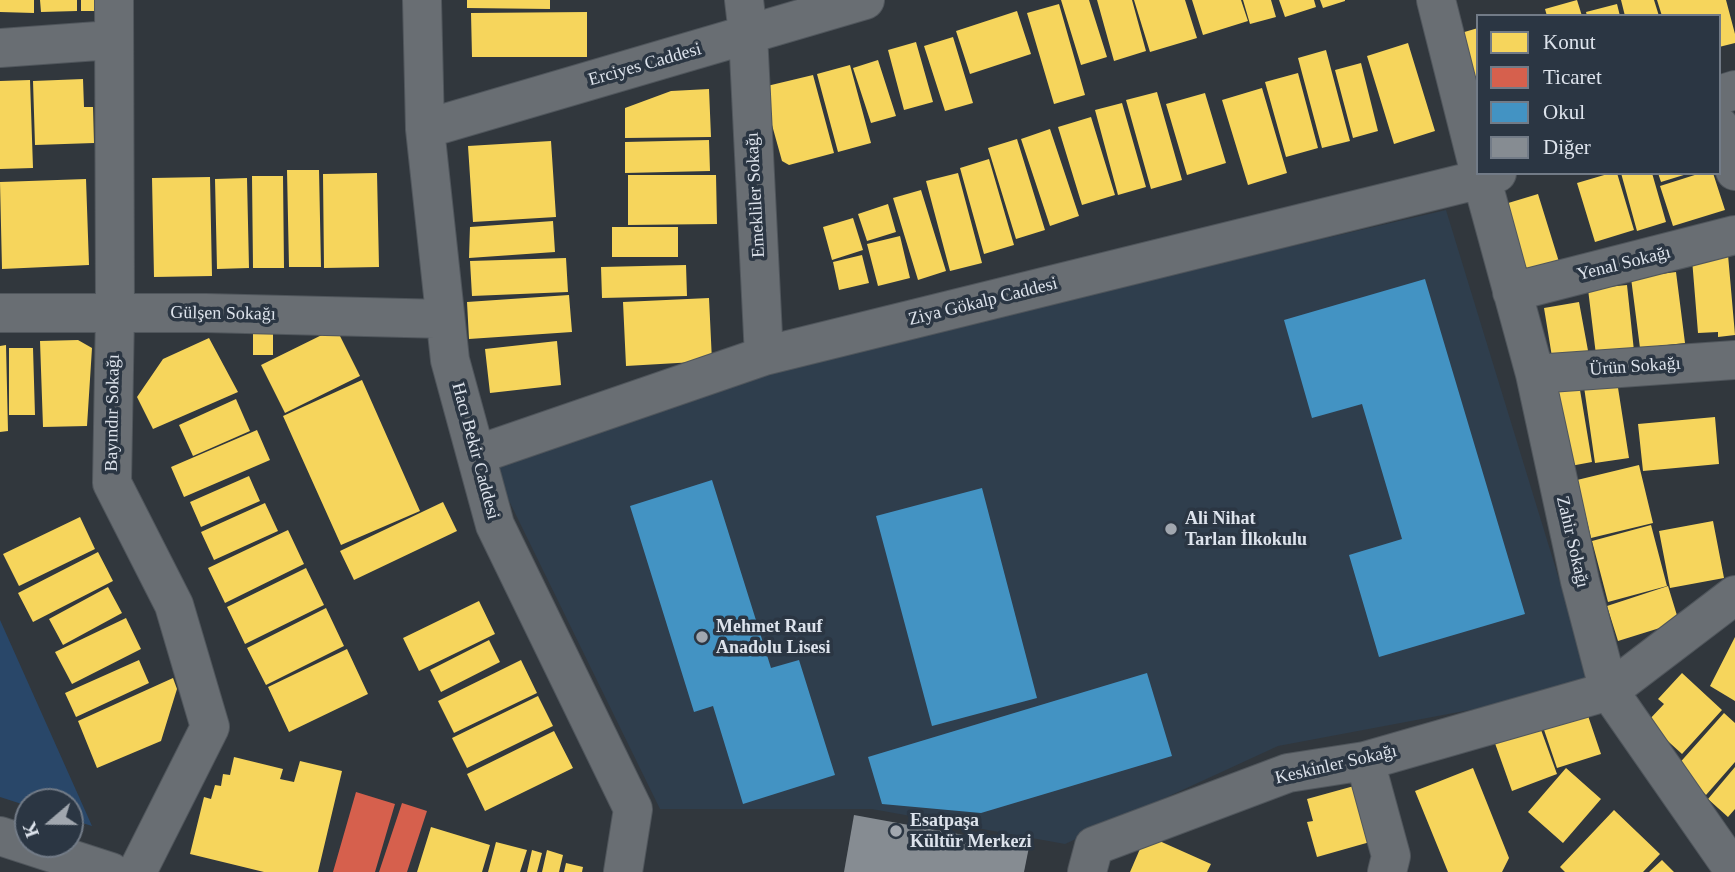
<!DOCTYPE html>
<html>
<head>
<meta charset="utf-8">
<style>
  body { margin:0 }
  #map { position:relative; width:1735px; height:872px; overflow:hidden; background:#31373d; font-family:Georgia,serif }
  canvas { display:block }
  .legend { position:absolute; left:1476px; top:14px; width:245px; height:161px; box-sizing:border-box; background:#2b3643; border:2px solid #727b87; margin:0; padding:9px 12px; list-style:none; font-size:21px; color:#dde3ec }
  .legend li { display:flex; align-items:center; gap:14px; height:35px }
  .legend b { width:35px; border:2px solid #727b87 }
  .north { position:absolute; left:14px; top:788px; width:70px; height:70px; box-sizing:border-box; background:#2b3643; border:2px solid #727b87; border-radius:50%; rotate:250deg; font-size:19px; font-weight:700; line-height:28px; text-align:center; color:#dde3ec }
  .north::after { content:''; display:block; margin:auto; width:24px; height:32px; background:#a1a7af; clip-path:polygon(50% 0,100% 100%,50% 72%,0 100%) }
</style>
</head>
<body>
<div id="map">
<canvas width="1735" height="872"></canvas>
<ul class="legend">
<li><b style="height:19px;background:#f6d55c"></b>Konut</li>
<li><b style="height:19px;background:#d6604d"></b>Ticaret</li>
<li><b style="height:19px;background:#4393c3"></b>Okul</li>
<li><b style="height:19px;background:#868c92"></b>Diğer</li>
</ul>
<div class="north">K</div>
</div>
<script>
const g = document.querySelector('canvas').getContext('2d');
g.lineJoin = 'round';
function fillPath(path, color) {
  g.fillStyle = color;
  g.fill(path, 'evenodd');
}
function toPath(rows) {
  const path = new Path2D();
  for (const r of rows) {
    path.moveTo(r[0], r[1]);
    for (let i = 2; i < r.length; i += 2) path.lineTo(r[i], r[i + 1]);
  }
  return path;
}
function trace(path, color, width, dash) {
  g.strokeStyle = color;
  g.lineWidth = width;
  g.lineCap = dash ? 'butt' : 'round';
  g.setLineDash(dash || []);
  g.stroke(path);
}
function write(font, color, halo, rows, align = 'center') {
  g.font = font + ' Georgia,serif';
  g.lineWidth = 7;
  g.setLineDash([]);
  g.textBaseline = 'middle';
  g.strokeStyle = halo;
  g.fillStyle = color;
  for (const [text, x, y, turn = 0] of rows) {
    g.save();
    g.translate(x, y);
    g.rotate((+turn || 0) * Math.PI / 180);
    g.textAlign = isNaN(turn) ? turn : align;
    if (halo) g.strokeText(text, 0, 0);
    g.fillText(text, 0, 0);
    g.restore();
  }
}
fillPath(toPath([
  [1446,210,1592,687,1278,746,1065,844,872,809,660,809,492,466,759,371]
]), '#2f3e4d');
fillPath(toPath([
  [0,620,92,826,70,819,70,802,28,802,28,806,0,797]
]), '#294769');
fillPath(toPath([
  [0,0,34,0,34,13,0,12],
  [40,0,77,0,77,11,41,12],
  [81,0,96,0,96,11,81,11],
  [467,0,550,0,550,9,467,8],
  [1061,0,1089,0,1107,57,1081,65],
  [1097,0,1132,0,1146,51,1114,61],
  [1134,0,1185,0,1197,38,1150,52],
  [1192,0,1241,0,1248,21,1203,35],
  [1243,0,1271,0,1276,17,1250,24],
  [1279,0,1314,0,1316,7,1285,17],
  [1320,0,1345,0,1345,1,1323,8],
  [1577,0,1582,16,1547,16,1545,9],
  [1621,0,1654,0,1659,16,1625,16],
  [1657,0,1726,0,1735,34,1735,43,1719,47,1719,16,1662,16],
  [1059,4,1085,95,1054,104,1027,13],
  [1617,4,1620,16,1587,16,1586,12],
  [1017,11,1031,54,970,74,956,31],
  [587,12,587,57,472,57,471,13],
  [1478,28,1478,88,1461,33],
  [953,37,973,103,945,111,924,46],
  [916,42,933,102,904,110,888,50],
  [1408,43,1435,131,1394,144,1367,56],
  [1326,50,1350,141,1322,148,1298,58],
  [878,60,896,116,871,123,853,68],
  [1361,63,1378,131,1353,138,1335,70],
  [850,65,871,143,838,152,817,74],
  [1298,73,1318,148,1286,157,1265,82],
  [813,75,834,153,789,165,782,161,767,107,767,86],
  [83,79,84,107,93,107,94,143,35,145,33,81],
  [30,80,33,168,0,169,0,81],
  [1262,88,1287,173,1248,185,1222,100],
  [709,89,711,137,625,138,625,108,671,91],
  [1157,92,1182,180,1151,189,1126,100],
  [1205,93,1226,163,1187,175,1166,104],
  [1122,103,1146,187,1118,195,1095,110],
  [1091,117,1115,195,1082,205,1058,127],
  [1050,129,1079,216,1050,226,1021,139],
  [1017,139,1045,230,1016,239,988,148],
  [709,140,710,171,625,173,625,142],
  [551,141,556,217,473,222,468,146],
  [989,159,1014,245,984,254,960,168],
  [287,170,319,170,321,267,289,267],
  [377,173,379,267,324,268,323,174],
  [958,173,982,263,950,271,926,181],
  [1611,173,1617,173,1634,230,1595,242,1577,183],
  [1621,173,1652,173,1666,222,1637,231],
  [1658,173,1687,173,1687,174,1661,182],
  [1701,173,1713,173,1725,210,1673,226,1660,186],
  [628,175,716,175,717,224,628,225],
  [252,176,283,176,284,268,253,268],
  [210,177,212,276,154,277,152,178],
  [247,178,249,268,217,269,215,179],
  [86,179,89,265,2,269,0,182],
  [921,190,946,271,918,280,893,198],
  [1538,194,1560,265,1517,279,1495,207],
  [888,204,896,232,867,241,858,214],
  [853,218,863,250,832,260,823,227],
  [553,221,555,252,469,258,470,227],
  [612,227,678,227,678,257,612,257],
  [900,236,910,278,878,286,867,244],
  [862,255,869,283,839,290,833,262],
  [1728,255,1735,335,1718,337,1718,332,1698,333,1692,259],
  [566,258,568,292,472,296,470,261],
  [686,265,687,296,602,298,601,267],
  [1676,272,1685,343,1640,348,1631,278],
  [1627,285,1634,351,1596,355,1588,289],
  [569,295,572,332,469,339,467,302],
  [709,298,712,361,626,366,623,302],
  [1579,302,1589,356,1553,363,1544,308],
  [273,327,273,355,253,355,253,328],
  [336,328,360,376,285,413,261,365],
  [209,338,238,392,153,429,137,397,163,359],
  [78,340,92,348,87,426,43,427,40,341],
  [557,341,561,385,490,393,485,349],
  [6,345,8,431,0,432,0,346],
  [9,348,33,348,35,415,9,415],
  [1616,375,1629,458,1595,463,1583,380],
  [1578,378,1592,462,1565,467,1551,383],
  [362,380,420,511,341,545,283,416],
  [236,399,250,431,193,456,179,425],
  [1715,417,1719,464,1643,471,1638,424],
  [257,430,270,460,184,497,171,467],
  [1639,465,1653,523,1591,538,1577,480],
  [249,476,260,501,201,527,190,502],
  [443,502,457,531,354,580,340,551],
  [265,503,278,531,214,560,201,532],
  [80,517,95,549,19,586,3,554],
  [1713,521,1724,578,1670,588,1659,531],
  [1651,525,1667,586,1608,602,1592,541],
  [288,530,304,564,225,603,208,568],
  [98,552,113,581,33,622,18,593],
  [306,568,324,605,245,644,227,607],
  [1668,586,1679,622,1618,641,1607,606],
  [108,587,122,613,63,645,49,619],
  [479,601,495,634,419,671,403,638],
  [326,608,344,646,266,685,247,648],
  [126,618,141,649,72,684,55,652],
  [1735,637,1735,701,1710,686],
  [489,640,500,662,441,692,430,670],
  [347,649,368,694,289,732,268,687],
  [139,660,149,683,76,717,65,693],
  [521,660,537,693,454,733,438,701],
  [1682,673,1722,710,1682,754,1647,722,1664,704,1658,699],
  [173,678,177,689,161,741,97,768,78,721],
  [538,696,553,726,467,768,452,738],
  [1585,707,1601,754,1557,768,1541,721],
  [1724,713,1735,723,1735,762,1706,795,1676,767],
  [1536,716,1557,774,1512,791,1491,732],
  [554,731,573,768,485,811,467,774],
  [234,757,283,769,280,779,294,782,300,761,342,771,318,872,264,872,190,854,204,797,211,799,215,785,221,786,223,774,230,775],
  [1735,767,1735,809,1728,817,1708,799],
  [1473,768,1509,858,1502,872,1448,872,1415,791],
  [1566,768,1601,799,1563,843,1528,812],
  [1354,786,1370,842,1317,857,1307,822,1313,821,1307,799],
  [1614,810,1660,854,1643,872,1565,872,1560,867],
  [431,827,490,845,482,872,417,872],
  [1146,835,1211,864,1207,872,1130,872],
  [496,842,527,850,520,872,488,872],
  [532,850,542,853,537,872,527,872],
  [547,850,563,855,559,872,542,872],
  [1662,860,1674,872,1649,872],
  [566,863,583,867,582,872,564,872]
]), '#f6d55c');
fillPath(toPath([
  [356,792,395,804,375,872,333,872],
  [402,803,427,811,407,872,379,872]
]), '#d6604d');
fillPath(toPath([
  [1425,279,1525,614,1379,657,1349,555,1402,539,1362,404,1312,418,1284,320],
  [712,480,771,668,799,660,835,775,743,804,713,706,694,712,630,506],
  [982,488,1037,698,932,726,876,516],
  [1147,673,1172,756,981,813,882,804,868,757]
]), '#4393c3');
fillPath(toPath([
  [854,815,1029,847,1024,872,844,872]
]), '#868c92');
const minor = toPath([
  [114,0,115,313,112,483,174,605,210,727,137,872],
  [422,0,425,129,450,360,495,525,633,809,623,872],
  [744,0,748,34,764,356],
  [1436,0,1478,166],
  [0,48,112,40],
  [1719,95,1735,90],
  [1719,126,1735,171],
  [425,129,865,0],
  [1480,173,1535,374,1580,581,1609,691,1735,872],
  [1512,292,1735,235],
  [0,313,206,313,445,319],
  [1535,374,1735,360],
  [476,455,764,356,1481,179,1497,173],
  [1365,761,1391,856,1387,872],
  [0,836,111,872],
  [1087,872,1094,846,1288,773,1365,761,1609,691,1735,595]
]);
trace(minor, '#50565c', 40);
trace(minor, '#696e73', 38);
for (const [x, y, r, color] of [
  [1171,529,7,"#a1a7af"],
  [702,637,7,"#a1a7af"],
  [896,831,7,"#a1a7af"]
]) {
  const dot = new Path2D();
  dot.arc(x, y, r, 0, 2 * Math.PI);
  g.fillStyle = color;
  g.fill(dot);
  trace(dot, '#2b3643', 2.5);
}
write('18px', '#dde3ec', '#2b3643', [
  ["Erciyes Caddesi",645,65,-16],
  ["Emekliler Sokağı",756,195,-93],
  ["Yenal Sokağı",1624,264,-14],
  ["Ziya Gökalp Caddesi",983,302,-14],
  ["Gülşen Sokağı",223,314,1],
  ["Ürün Sokağı",1635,367,-4],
  ["Bayındır Sokağı",113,413,-89],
  ["Hacı Bekir Caddesi",475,451,75],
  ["Zahir Sokağı",1572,542,77],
  ["Keskinler Sokağı",1336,765,-13]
]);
write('bold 18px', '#dde3ec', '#2b3643', [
  ["Ali Nihat",1185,519],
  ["Tarlan İlkokulu",1185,540],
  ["Mehmet Rauf",716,627],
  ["Anadolu Lisesi",716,648],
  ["Esatpaşa",910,821],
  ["Kültür Merkezi",910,842]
], 'left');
</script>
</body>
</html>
